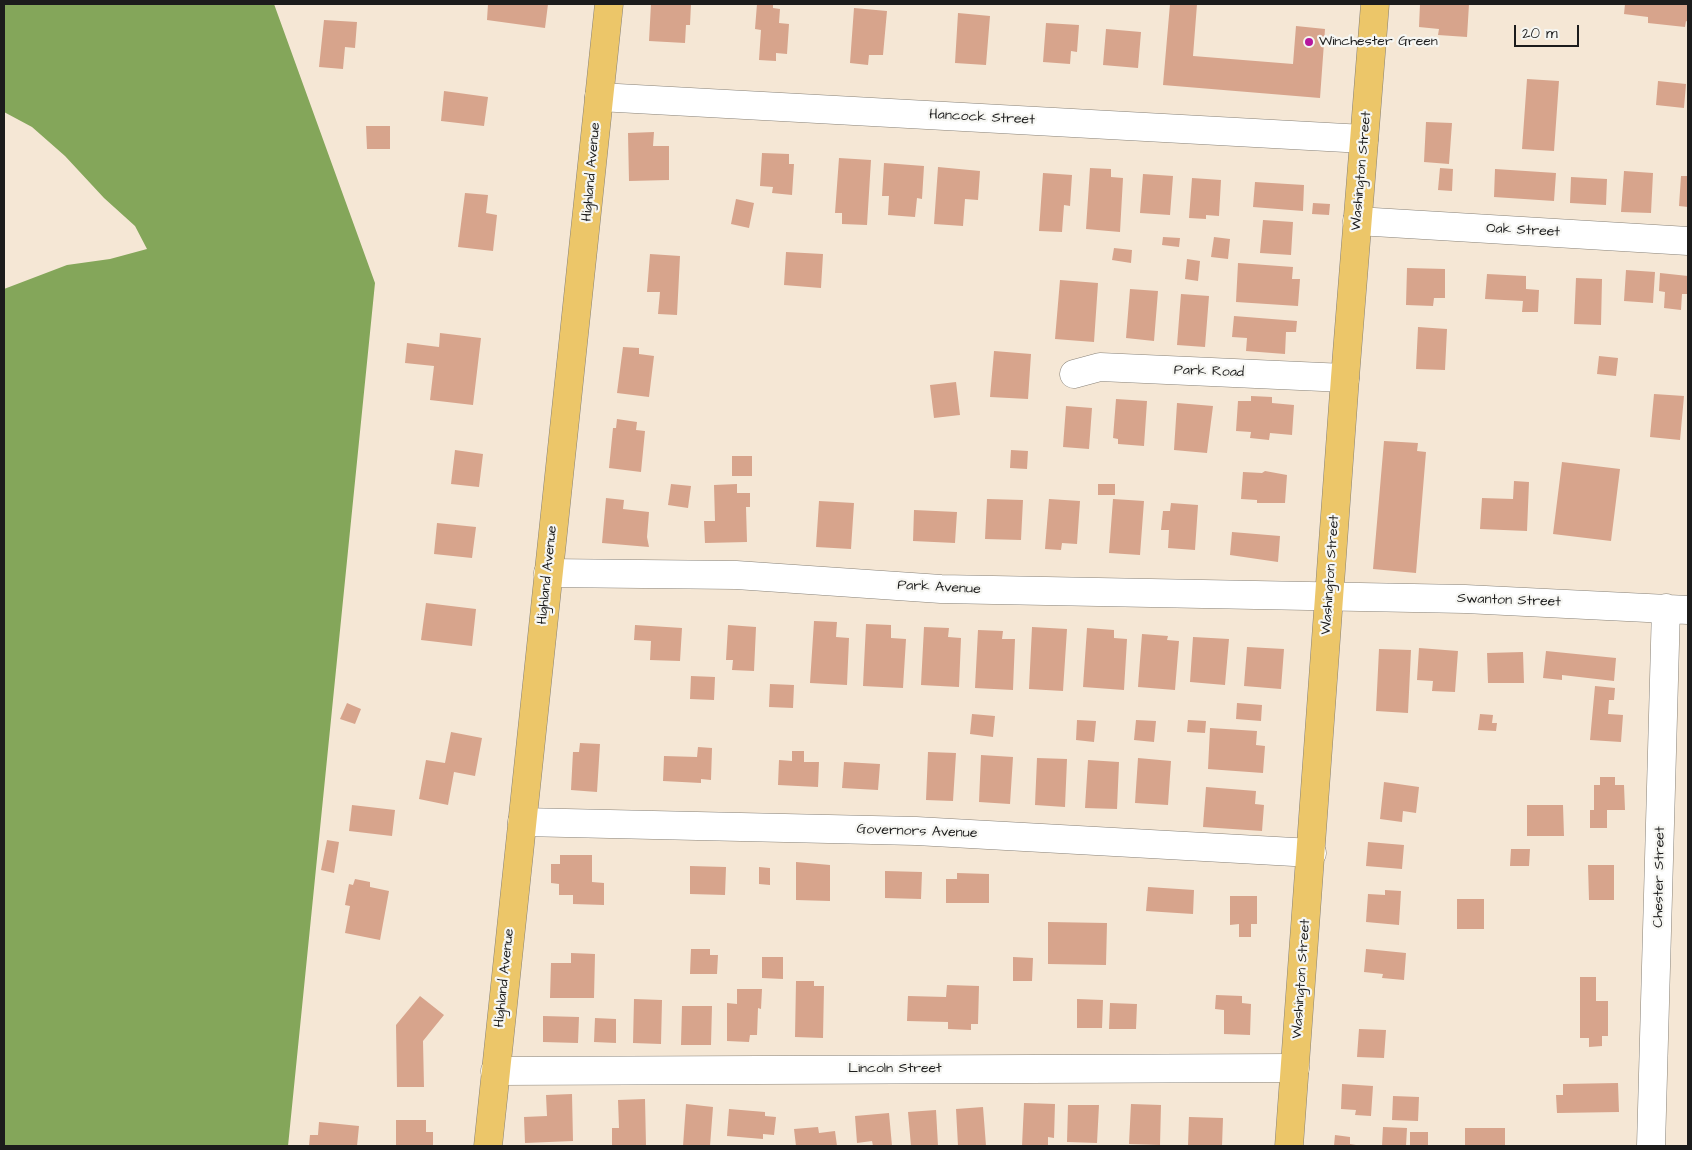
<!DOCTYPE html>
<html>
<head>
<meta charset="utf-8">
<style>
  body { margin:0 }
  #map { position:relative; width:1692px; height:1150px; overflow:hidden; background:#f5e7d5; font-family:"Architects Daughter",sans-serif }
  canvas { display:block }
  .frame { position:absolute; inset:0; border:5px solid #1c1c1c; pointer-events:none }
  .scale { position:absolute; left:1514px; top:25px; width:65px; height:22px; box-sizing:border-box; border:2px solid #1c1c1c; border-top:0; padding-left:6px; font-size:15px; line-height:18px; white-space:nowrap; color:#1c1c1c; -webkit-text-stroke:4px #f6f6f2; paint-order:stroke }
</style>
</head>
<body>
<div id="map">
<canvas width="1692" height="1150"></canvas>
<div class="frame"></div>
<div class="scale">20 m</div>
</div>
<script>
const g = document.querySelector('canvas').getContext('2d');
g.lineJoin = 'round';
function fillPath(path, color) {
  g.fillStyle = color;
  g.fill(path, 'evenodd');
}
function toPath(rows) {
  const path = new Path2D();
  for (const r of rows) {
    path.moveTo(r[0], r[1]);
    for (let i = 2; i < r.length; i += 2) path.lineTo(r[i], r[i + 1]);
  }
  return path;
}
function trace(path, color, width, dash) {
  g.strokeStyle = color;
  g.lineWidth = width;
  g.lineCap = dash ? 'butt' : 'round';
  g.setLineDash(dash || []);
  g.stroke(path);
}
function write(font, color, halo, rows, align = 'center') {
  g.font = font + ' "Architects Daughter",sans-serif';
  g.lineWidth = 4.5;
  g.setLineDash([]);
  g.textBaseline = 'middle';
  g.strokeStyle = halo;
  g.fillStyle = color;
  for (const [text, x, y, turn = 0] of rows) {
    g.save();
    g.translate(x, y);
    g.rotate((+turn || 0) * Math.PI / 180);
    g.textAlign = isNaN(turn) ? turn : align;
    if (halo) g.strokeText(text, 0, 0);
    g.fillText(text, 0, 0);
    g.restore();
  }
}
fillPath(toPath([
  [4,4,274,4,375,283,288,1146,4,1146,4,289,67,265,110,259,147,249,135,226,104,198,65,156,32,127,4,112]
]), '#84a65a');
fillPath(toPath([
  [488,4,548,4,545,28,487,20],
  [651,4,691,4,690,25,686,25,685,43,649,41],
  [757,4,773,4,773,8,780,9,779,23,789,24,787,54,776,53,776,61,759,60,761,30,755,29],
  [1170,4,1197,4,1193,56,1293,64,1296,26,1325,29,1320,98,1163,85],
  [1420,4,1469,4,1467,37,1438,35,1439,29,1419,27],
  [1625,4,1688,4,1688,22,1686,21,1685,27,1648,23,1648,17,1624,14],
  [854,8,887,11,883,55,869,55,868,65,850,63],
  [958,13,990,16,986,65,955,63],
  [324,20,357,22,355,48,345,47,343,69,319,67],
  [1046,23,1079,25,1077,52,1071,51,1070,64,1043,62],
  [1106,29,1141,32,1138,68,1103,65],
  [1527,79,1559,81,1554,151,1522,149],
  [1658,81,1686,84,1684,108,1656,105],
  [444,91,488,97,484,126,441,121],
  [1426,122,1452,123,1449,164,1424,162],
  [366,126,390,126,390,149,367,149],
  [654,132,653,146,669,146,669,180,629,181,628,133],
  [762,153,789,154,789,164,794,164,792,195,772,193,773,187,760,186],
  [839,158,871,160,867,225,842,224,842,213,835,213],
  [884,163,924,166,922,199,917,198,915,217,888,215,889,196,882,196],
  [938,167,980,171,978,200,965,199,963,226,934,224],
  [1090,168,1111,169,1111,177,1123,178,1120,232,1086,229],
  [1440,168,1453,169,1452,191,1438,190],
  [1495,169,1556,173,1554,201,1494,197],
  [1624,171,1653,173,1651,213,1621,212],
  [1043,173,1072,175,1070,206,1064,205,1062,232,1039,231],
  [1143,174,1173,176,1170,215,1140,213],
  [1681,176,1688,176,1688,207,1679,206],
  [1571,177,1607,179,1606,205,1570,203],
  [1192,178,1221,180,1219,216,1206,215,1206,219,1189,218],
  [1255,182,1304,185,1303,211,1253,207],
  [465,193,488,195,486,213,497,215,493,251,458,247],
  [736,199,754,203,749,228,731,224],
  [1313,203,1330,204,1329,215,1312,214],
  [1263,220,1293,222,1291,255,1260,253],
  [1163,237,1180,238,1179,247,1162,245],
  [1214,237,1230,239,1228,259,1211,257],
  [1114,248,1132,250,1131,263,1112,260],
  [786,252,823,254,821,288,784,285],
  [650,254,680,256,677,315,658,314,660,292,647,292],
  [1187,259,1200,261,1198,281,1185,279],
  [1238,263,1293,267,1292,279,1300,279,1298,306,1236,302],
  [1407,268,1445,269,1445,298,1434,298,1433,306,1406,305],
  [1626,270,1655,272,1653,303,1624,301],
  [1660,273,1688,276,1688,294,1682,294,1681,310,1664,308,1665,292,1659,291],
  [1487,274,1526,276,1526,289,1539,290,1538,312,1522,312,1523,301,1485,299],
  [1576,278,1602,279,1601,325,1574,324],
  [1060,280,1098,283,1094,342,1055,339],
  [1130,289,1158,291,1154,341,1126,338],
  [1181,294,1209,296,1205,347,1177,345],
  [1234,316,1297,321,1296,332,1286,332,1285,354,1246,351,1247,338,1232,337],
  [1418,327,1447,329,1445,370,1416,369],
  [440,333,481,338,473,405,430,400,434,366,405,363,407,343,439,347],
  [623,347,639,348,639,354,654,356,649,397,617,393],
  [994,351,1031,354,1028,399,990,397],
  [1599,356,1618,358,1616,376,1597,374],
  [956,382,960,415,934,418,930,385],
  [1654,394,1684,396,1680,440,1650,437],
  [1251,396,1272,397,1272,403,1294,405,1292,435,1270,433,1269,440,1250,438,1251,432,1236,431,1238,401,1251,401],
  [1116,399,1147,401,1144,446,1118,444,1118,439,1113,438],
  [1177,403,1213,406,1207,453,1174,450],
  [1066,406,1092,408,1089,449,1063,447],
  [617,419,637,422,636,430,645,431,641,472,609,468,613,428,616,428],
  [1384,441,1418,443,1417,451,1426,452,1416,573,1373,569],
  [455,450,483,454,479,487,451,484],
  [1011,450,1028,451,1027,469,1010,468],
  [732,456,752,456,752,476,732,476],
  [1562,462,1620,469,1611,541,1553,534],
  [1265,471,1287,475,1285,503,1257,503,1257,500,1241,499,1243,472,1262,473],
  [1514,481,1529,482,1527,531,1480,529,1482,498,1513,499],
  [671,484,691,486,688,508,668,505],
  [737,484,737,493,750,493,750,507,746,507,747,542,705,543,704,521,715,521,714,485],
  [1098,484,1115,484,1115,495,1098,495],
  [606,498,624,500,623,509,649,512,647,537,649,547,602,543],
  [987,499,1023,500,1021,540,985,539],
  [1049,499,1080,501,1077,544,1062,543,1061,550,1045,549],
  [1113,499,1144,501,1140,555,1109,553],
  [819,501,854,503,851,549,816,547],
  [1171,503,1198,505,1195,550,1168,548,1169,530,1161,530,1163,511,1170,511],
  [914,510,957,512,955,543,913,541],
  [437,523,476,527,472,558,434,554],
  [1232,532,1280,536,1278,562,1230,555],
  [426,603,476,609,472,646,421,640],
  [814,621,837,622,836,637,849,638,847,685,810,683],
  [866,624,891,625,891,638,906,639,903,688,863,686],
  [635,625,682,628,680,661,650,660,651,641,634,640],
  [728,625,756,627,754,671,732,670,733,660,726,660],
  [924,627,949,628,948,637,961,638,959,687,921,685],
  [1032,627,1067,629,1063,691,1029,689],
  [1087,628,1114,630,1114,638,1127,639,1124,690,1083,687],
  [978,630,1003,631,1002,639,1015,639,1013,690,975,688],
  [1142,634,1168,636,1167,640,1179,641,1175,690,1138,687],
  [1193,637,1229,639,1225,685,1190,682],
  [1247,647,1284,649,1281,689,1244,686],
  [1419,648,1458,651,1455,692,1432,691,1433,681,1417,680],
  [1379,649,1411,650,1408,713,1376,711],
  [1546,651,1616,658,1614,681,1562,675,1562,680,1543,678],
  [1523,652,1524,683,1488,683,1487,653],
  [691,676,715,677,714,700,690,699],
  [770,684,794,685,793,708,769,707],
  [1595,686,1615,688,1614,700,1609,700,1608,714,1623,715,1621,742,1590,740],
  [347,703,361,709,355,724,340,719],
  [1237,703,1262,705,1261,721,1236,719],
  [972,714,995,716,993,737,970,734],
  [1480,714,1493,715,1492,723,1497,723,1496,731,1478,730],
  [1077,720,1096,721,1094,742,1076,740],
  [1136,720,1156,721,1154,742,1134,740],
  [1188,720,1206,721,1205,733,1187,732],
  [1210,728,1257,731,1256,745,1265,746,1263,773,1208,769],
  [451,732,482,738,475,776,454,772,448,805,419,799,426,760,445,763],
  [580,743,600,744,597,792,571,790,573,752,579,752],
  [698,747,712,748,711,780,701,779,701,783,663,781,664,756,697,757],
  [792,751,804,751,804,762,819,762,818,787,778,785,779,760,792,761],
  [928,752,956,753,953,801,926,800],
  [981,755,1013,757,1010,804,979,802],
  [1037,758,1067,759,1065,807,1035,805],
  [1138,758,1171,761,1168,805,1135,803],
  [1088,760,1119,762,1117,809,1085,808],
  [844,762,880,764,878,790,842,788],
  [1600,777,1615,777,1615,785,1624,785,1625,810,1607,810,1607,828,1590,828,1590,810,1594,810,1594,785,1600,785],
  [1384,782,1419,787,1416,813,1403,811,1402,822,1380,819],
  [1206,787,1256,791,1255,804,1264,805,1262,831,1203,827],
  [352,805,395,810,392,836,349,831],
  [1527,805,1563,805,1564,836,1527,836],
  [327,840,339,842,334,873,321,870],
  [1368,842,1404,845,1402,869,1366,866],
  [1511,849,1530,849,1529,866,1510,866],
  [560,855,592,855,592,882,604,883,604,905,573,904,573,895,559,895,559,884,551,883,551,864,560,864],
  [796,862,830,865,830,901,796,900],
  [1588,865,1614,865,1614,900,1589,900],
  [690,866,726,867,725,895,690,894],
  [759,867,770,868,770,885,759,884],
  [885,871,922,872,921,899,885,898],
  [957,873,989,874,989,903,946,903,946,879,957,879],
  [355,879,370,882,370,887,389,891,380,940,345,933,350,906,345,905,349,884,353,885],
  [1148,887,1194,890,1193,914,1146,911],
  [1385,890,1401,891,1399,925,1366,922,1368,894,1385,895],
  [1230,896,1257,896,1257,924,1251,924,1251,937,1239,937,1239,924,1230,925],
  [1457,899,1484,899,1484,929,1457,929],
  [1048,922,1107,923,1106,965,1048,964],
  [691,949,710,949,710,955,718,955,717,974,690,974],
  [1366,949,1406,953,1404,980,1382,978,1383,974,1364,972],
  [571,953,595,954,594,998,550,998,551,963,571,963],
  [762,957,783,957,783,979,762,978],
  [1013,957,1033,958,1032,981,1013,981],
  [1580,977,1596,977,1596,1001,1608,1001,1608,1036,1602,1036,1602,1046,1589,1047,1589,1038,1580,1038],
  [796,981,814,981,814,986,824,986,823,1038,795,1037],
  [947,985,979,986,978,1024,971,1024,971,1030,948,1029,948,1022,907,1021,908,996,946,997],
  [737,989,762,989,761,1009,758,1008,757,1035,750,1035,749,1042,727,1041,727,1003,737,1004],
  [1216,995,1242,996,1242,1003,1251,1004,1250,1035,1224,1034,1224,1010,1215,1009],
  [420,996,444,1015,423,1041,424,1087,397,1087,396,1025],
  [634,999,662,1000,661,1044,633,1043],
  [1077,999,1103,1000,1102,1028,1077,1028],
  [1110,1003,1137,1004,1136,1029,1109,1029],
  [682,1006,712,1006,711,1045,681,1045],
  [543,1016,579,1017,578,1043,543,1042],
  [595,1018,616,1019,616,1043,594,1042],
  [1359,1029,1386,1030,1384,1058,1357,1057],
  [1618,1083,1619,1112,1557,1113,1556,1095,1563,1095,1563,1084],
  [1342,1084,1373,1086,1371,1116,1355,1115,1356,1110,1341,1109],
  [572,1094,573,1141,525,1143,524,1117,547,1116,546,1095],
  [1393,1096,1419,1097,1418,1121,1392,1120],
  [645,1099,646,1146,612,1146,612,1128,619,1128,618,1100],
  [1024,1103,1055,1104,1054,1138,1048,1137,1048,1146,1022,1146],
  [686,1104,713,1107,710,1146,683,1146],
  [1131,1104,1161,1105,1160,1145,1129,1144],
  [1068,1105,1099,1105,1097,1143,1067,1142],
  [983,1107,986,1146,958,1146,956,1109],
  [729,1109,765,1112,765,1116,776,1117,774,1135,763,1134,763,1139,727,1136],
  [936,1110,938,1146,911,1146,908,1112],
  [889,1113,892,1146,873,1146,872,1141,857,1143,855,1116],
  [1189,1117,1223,1118,1222,1146,1188,1146],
  [396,1120,426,1120,426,1132,433,1132,433,1146,396,1146],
  [319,1122,359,1126,357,1146,309,1146,310,1135,318,1135],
  [818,1127,819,1133,835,1131,837,1146,796,1146,794,1129],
  [1383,1127,1407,1128,1406,1146,1382,1146],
  [1465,1128,1505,1128,1505,1146,1465,1146],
  [1410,1132,1428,1132,1428,1146,1410,1146],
  [1335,1135,1350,1137,1350,1144,1362,1146,1334,1146]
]), '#d7a48c');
const minor = toPath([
  [599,97,1364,139],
  [1357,221,1688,241],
  [1074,374,1100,367,1345,378],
  [548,573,736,575,941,589,1465,599,1688,610],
  [522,822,916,831,1312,853],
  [495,1071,1295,1068],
  [1651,1146,1666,608]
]);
const major = toPath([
  [488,1146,609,4],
  [1289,1146,1345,378,1375,4]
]);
trace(minor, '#888278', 29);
trace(major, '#888278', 29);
trace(minor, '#fff', 28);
trace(major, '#ecc669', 28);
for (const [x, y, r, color] of [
  [1309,42,5,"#b5179e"]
]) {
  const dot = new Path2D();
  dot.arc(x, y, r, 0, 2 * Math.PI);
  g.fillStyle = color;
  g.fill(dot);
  trace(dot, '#f6f6f2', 2);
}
write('14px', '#1c1c1c', '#f6f6f2', [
  ["Winchester Green",1319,42]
], 'left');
write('14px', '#1c1c1c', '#f6f6f2', [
  ["Hancock Street",982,118,3],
  ["Washington Street",1362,171,-85],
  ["Highland Avenue",592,172,-85],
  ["Oak Street",1523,231,3],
  ["Park Road",1209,372,2],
  ["Highland Avenue",548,575,-84],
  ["Washington Street",1331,575,-86],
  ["Park Avenue",939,588,3],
  ["Swanton Street",1509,601,2],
  ["Governors Avenue",917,832,2],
  ["Chester Street",1660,877,-89],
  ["Highland Avenue",505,978,-84],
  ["Washington Street",1302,979,-86],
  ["Lincoln Street",895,1069]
]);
</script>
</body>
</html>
